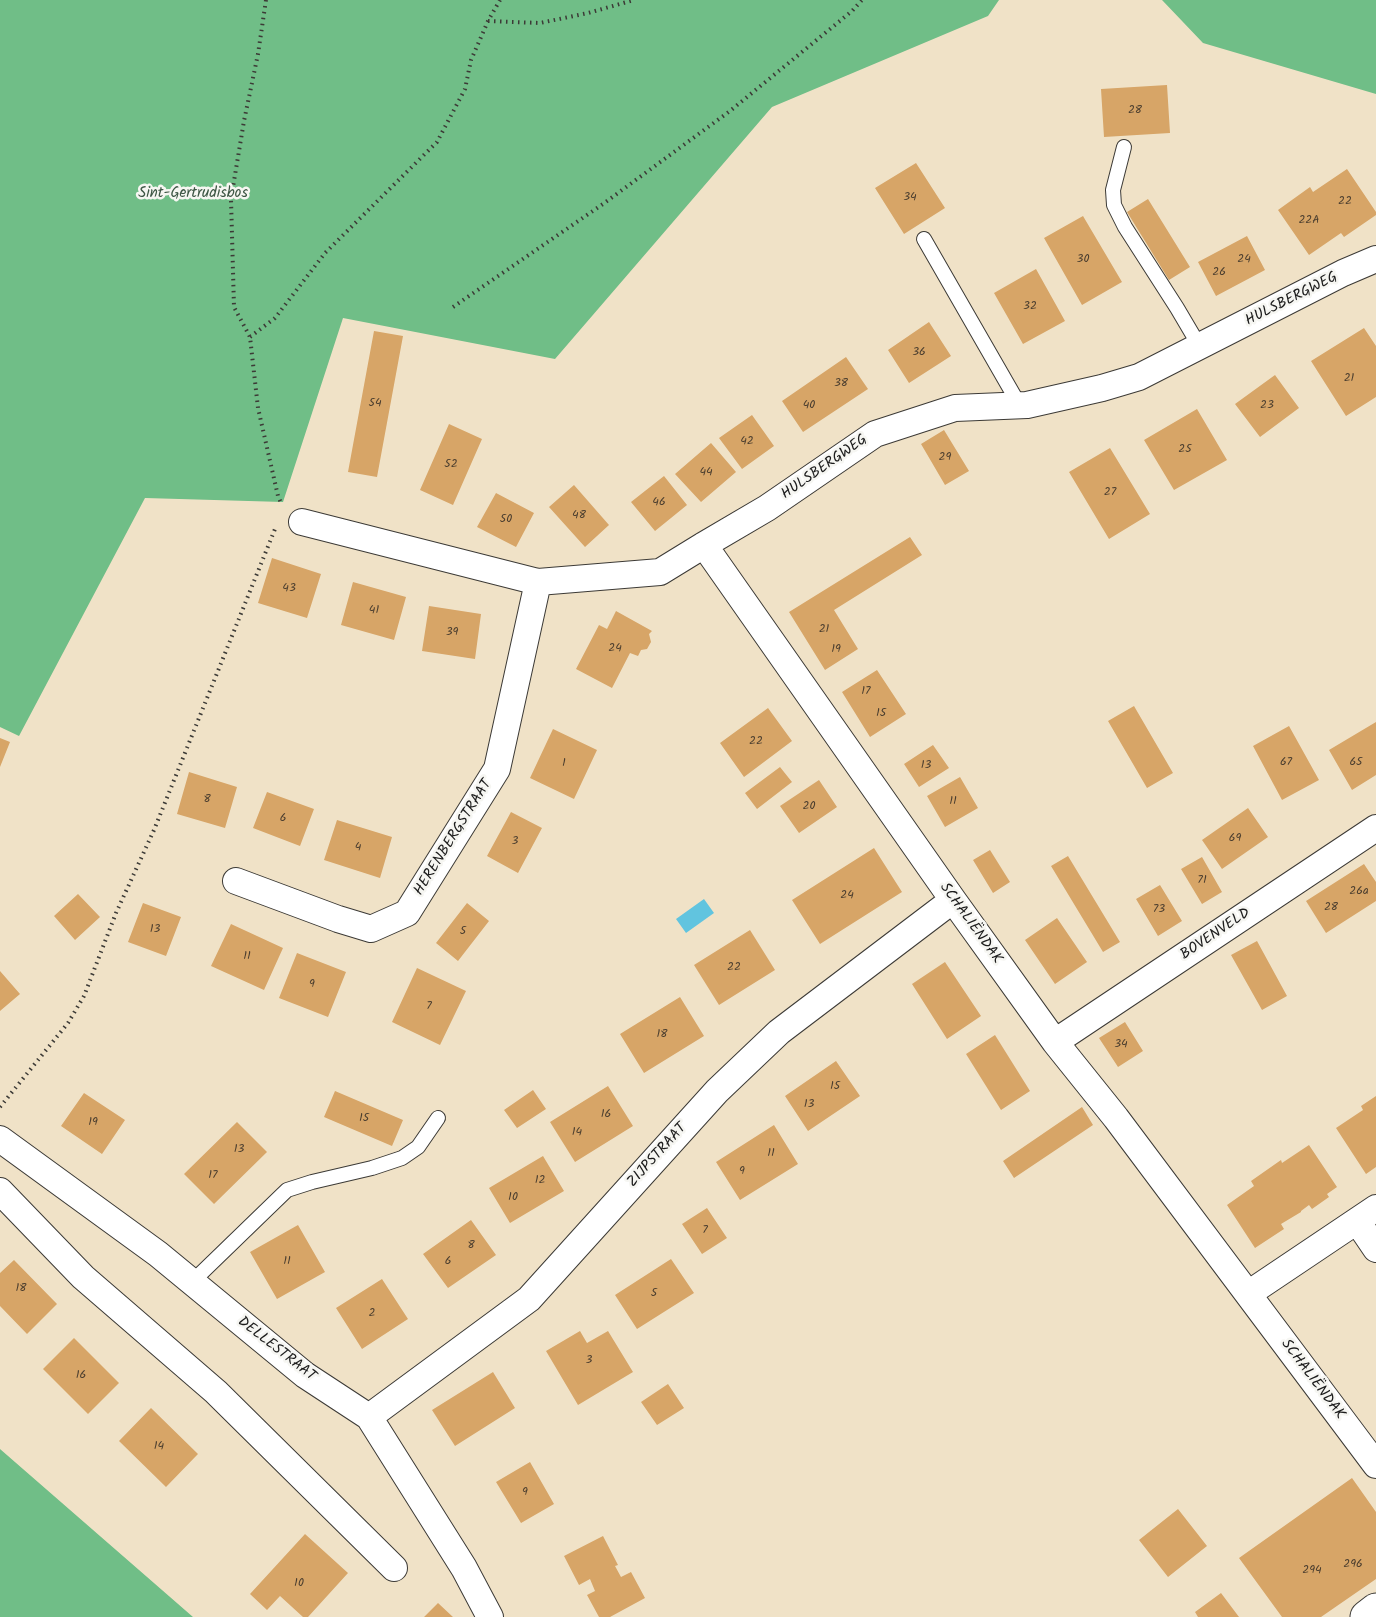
<!DOCTYPE html>
<html>
<head>
<meta charset="utf-8">
<style>
  body { margin:0 }
  canvas { display:block; background:#f0e2c7 }
</style>
</head>
<body>
<canvas width="1376" height="1617"></canvas>
<script>
const g = document.querySelector('canvas').getContext('2d');
g.lineJoin = 'round';
function fillPath(path, color) {
  g.fillStyle = color;
  g.fill(path, 'evenodd');
}
function toPath(rows) {
  const path = new Path2D();
  for (const r of rows) {
    path.moveTo(r[0], r[1]);
    for (let i = 2; i < r.length; i += 2) path.lineTo(r[i], r[i + 1]);
  }
  return path;
}
function trace(path, color, width, dash) {
  g.strokeStyle = color;
  g.lineWidth = width;
  g.lineCap = dash ? 'butt' : 'round';
  g.setLineDash(dash || []);
  g.stroke(path);
}
function write(font, color, halo, rows, align = 'center') {
  g.font = font + ' Kalam,sans-serif';
  g.lineWidth = 5;
  g.setLineDash([]);
  g.textBaseline = 'middle';
  g.strokeStyle = halo;
  g.fillStyle = color;
  for (const [text, x, y, turn = 0] of rows) {
    g.save();
    g.translate(x, y);
    g.rotate((+turn || 0) * Math.PI / 180);
    g.textAlign = isNaN(turn) ? turn : align;
    if (halo) g.strokeText(text, 0, 0);
    g.fillText(text, 0, 0);
    g.restore();
  }
}
fillPath(toPath([
  [0,0,999,0,988,16,772,107,555,359,343,318,283,502,145,498,19,736,0,727],
  [1162,0,1376,0,1376,94,1203,43],
  [0,1449,193,1617,0,1617]
]), '#70be87');
fillPath(toPath([
  [704,899,714,913,686,933,676,919]
]), '#61c4df');
fillPath(toPath([
  [1167,85,1170,133,1104,137,1101,89],
  [916,163,945,208,904,234,875,188],
  [1347,169,1376,212,1376,215,1344,237,1341,233,1309,255,1278,210,1310,187,1313,192],
  [1148,199,1190,267,1169,280,1127,212],
  [1083,216,1122,282,1082,305,1044,238],
  [1247,236,1265,270,1216,296,1198,262],
  [1036,269,1065,321,1023,344,994,293],
  [929,322,951,356,909,383,888,350],
  [1364,328,1376,346,1376,397,1346,416,1311,361],
  [374,331,403,336,377,477,348,472],
  [846,357,868,389,803,432,782,401],
  [1275,375,1299,408,1260,437,1235,404],
  [1197,409,1227,460,1174,490,1144,440],
  [752,415,774,446,742,469,719,438],
  [449,424,482,439,453,505,420,490],
  [944,430,969,471,945,485,921,444],
  [711,443,736,472,701,502,675,474],
  [1110,448,1150,514,1109,539,1069,472],
  [664,476,687,505,655,531,631,502],
  [574,485,609,525,585,547,549,507],
  [496,493,534,513,516,547,477,527],
  [910,537,922,555,834,610,858,649,825,670,789,612],
  [272,558,321,574,307,618,258,603],
  [353,582,406,597,394,640,341,625],
  [429,606,481,614,475,659,422,651],
  [616,611,652,631,649,634,651,642,647,649,641,650,638,656,630,653,612,688,576,669,599,625,607,629],
  [877,670,906,714,870,737,842,692],
  [1134,706,1173,773,1147,788,1108,721],
  [768,708,792,741,744,777,720,743],
  [1376,722,1376,775,1352,790,1329,750],
  [1289,726,1319,780,1282,800,1253,746],
  [553,729,597,750,574,799,530,778],
  [0,738,10,742,0,767],
  [933,745,949,768,919,787,904,764],
  [780,767,792,782,757,809,745,793],
  [189,772,237,787,225,828,177,814],
  [960,777,978,808,945,827,927,796],
  [819,780,837,807,799,833,780,806],
  [267,792,314,809,300,846,253,828],
  [1248,808,1268,837,1222,869,1202,840],
  [511,812,542,828,518,873,487,856],
  [337,820,392,837,380,878,324,860],
  [874,848,902,892,820,944,792,900],
  [990,850,1010,882,993,893,973,860],
  [1068,856,1120,942,1103,952,1051,866],
  [1202,857,1222,892,1202,904,1181,869],
  [1364,864,1376,882,1376,901,1326,933,1306,901],
  [1160,885,1182,921,1158,936,1136,899],
  [78,894,100,917,75,940,54,916],
  [143,903,181,917,166,956,128,942],
  [467,903,489,921,458,961,436,943],
  [1057,918,1087,962,1055,984,1025,940],
  [231,924,283,948,264,990,211,966],
  [750,930,775,970,719,1005,694,965],
  [1257,941,1287,996,1262,1010,1231,955],
  [297,953,346,972,328,1017,279,998],
  [945,962,981,1016,947,1039,912,984],
  [417,968,466,991,440,1045,392,1022],
  [0,971,20,994,0,1011],
  [680,997,704,1036,644,1073,620,1034],
  [1125,1022,1143,1051,1118,1067,1099,1038],
  [995,1035,1030,1091,1001,1110,966,1054],
  [836,1061,860,1096,808,1131,785,1096],
  [608,1086,633,1126,575,1162,550,1122],
  [533,1090,546,1109,517,1128,504,1110],
  [335,1091,403,1120,392,1146,324,1117],
  [84,1093,125,1120,102,1154,61,1126],
  [1376,1096,1376,1167,1366,1174,1336,1128,1363,1110,1361,1106],
  [1082,1107,1093,1125,1014,1178,1003,1161],
  [237,1122,267,1152,214,1204,184,1174],
  [774,1125,798,1164,740,1200,716,1162],
  [1309,1145,1337,1187,1327,1194,1329,1197,1312,1209,1309,1205,1301,1211,1301,1212,1281,1224,1284,1229,1255,1248,1227,1205,1254,1186,1251,1181,1281,1160,1282,1163],
  [543,1156,564,1191,510,1223,489,1188],
  [707,1208,727,1238,702,1254,682,1224],
  [471,1220,496,1255,448,1288,423,1254],
  [298,1225,325,1272,277,1299,250,1252],
  [671,1259,694,1293,637,1329,615,1295],
  [14,1260,57,1304,27,1334,0,1306,0,1273],
  [382,1279,408,1319,362,1349,336,1308],
  [580,1331,587,1343,608,1331,633,1372,578,1405,546,1351],
  [74,1338,119,1383,88,1414,43,1369],
  [493,1372,515,1408,455,1446,432,1410],
  [668,1384,684,1408,657,1425,641,1402],
  [151,1408,198,1454,166,1487,119,1441],
  [530,1462,554,1504,521,1523,496,1482],
  [1352,1478,1376,1512,1376,1579,1321,1617,1282,1617,1239,1558],
  [1178,1509,1207,1546,1168,1577,1139,1540],
  [305,1534,348,1573,308,1617,303,1617,280,1596,267,1610,250,1594],
  [603,1536,618,1565,615,1566,621,1577,631,1572,645,1598,610,1617,599,1617,587,1595,595,1591,590,1579,579,1585,564,1556],
  [1221,1593,1239,1617,1198,1617,1195,1612],
  [438,1603,453,1617,424,1617]
]), '#d7a567');
const lane = toPath([
  [1124,147,1113,190,1114,205,1125,227,1177,308,1200,347],
  [924,239,1020,406],
  [192,1282,287,1190,312,1182,372,1168,402,1158,418,1147,438,1118]
]);
const street = toPath([
  [302,522,538,582,660,572,704,545,767,508,875,434,955,408,1027,405,1102,388,1139,377,1343,273,1376,259],
  [704,545,953,900,1055,1042,1116,1118,1376,1465],
  [236,881,338,919,371,929,407,913,497,769,538,582],
  [1055,1042,1376,828],
  [0,1139,158,1254,305,1375,369,1417,464,1568,490,1617],
  [0,1191,83,1277,216,1392,394,1568],
  [1357,1221,1376,1249],
  [1248,1294,1376,1208],
  [369,1417,529,1299,717,1091,779,1032,953,900]
]);
const secondary = toPath([
  [1367,1617,1376,1610]
]);
trace(lane, '#3c3a36', 16);
trace(street, '#3c3a36', 28);
trace(secondary, '#3c3a36', 35);
trace(toPath([
  [266,0,258,54,244,121,231,199,234,307,250,337,258,408,278,496,282,505],
  [488,21,540,23,588,13,634,0],
  [453,307,603,204,730,111,852,11,862,0],
  [250,337,275,318,325,253,437,142,465,89,471,60,488,21,500,0],
  [0,1107,68,1023,84,996,116,913,154,830,275,529]
]), '#3c3a36', 4, [1.5, 4.5]);
trace(lane, '#fff', 14);
trace(street, '#fff', 26);
trace(secondary, '#fff', 33);
write('12px', '#4b3e2f', null, [
  ["28",1135,111],
  ["34",910,198],
  ["22",1345,202],
  ["22A",1309,221],
  ["30",1083,260],
  ["24",1244,260],
  ["26",1219,273],
  ["32",1030,307],
  ["36",919,353],
  ["21",1349,379],
  ["38",841,384],
  ["54",375,404],
  ["40",809,406],
  ["23",1267,406],
  ["42",747,442],
  ["25",1185,450],
  ["29",945,458],
  ["52",451,465],
  ["44",706,473],
  ["27",1110,493],
  ["46",659,503],
  ["48",579,516],
  ["50",506,520],
  ["43",289,589],
  ["41",374,611],
  ["21",824,630],
  ["39",452,633],
  ["24",615,649],
  ["19",836,650],
  ["17",866,692],
  ["15",881,714],
  ["22",756,742],
  ["67",1286,763],
  ["65",1356,763],
  ["1",564,764],
  ["13",926,766],
  ["8",207,800],
  ["11",953,802],
  ["20",809,807],
  ["6",283,819],
  ["69",1235,839],
  ["3",515,842],
  ["4",358,848],
  ["71",1202,881],
  ["26a",1359,892],
  ["24",847,896],
  ["28",1331,908],
  ["73",1159,910],
  ["13",155,930],
  ["5",463,932],
  ["11",247,957],
  ["22",734,968],
  ["9",312,985],
  ["7",429,1007],
  ["18",662,1035],
  ["34",1121,1045],
  ["15",835,1087],
  ["13",809,1105],
  ["16",606,1115],
  ["15",364,1119],
  ["19",93,1123],
  ["14",577,1133],
  ["13",239,1150],
  ["11",771,1154],
  ["9",742,1172],
  ["17",213,1176],
  ["12",540,1181],
  ["10",513,1198],
  ["7",705,1231],
  ["8",471,1246],
  ["11",287,1262],
  ["6",448,1262],
  ["18",21,1289],
  ["5",654,1294],
  ["2",372,1314],
  ["3",589,1361],
  ["16",81,1376],
  ["14",159,1447],
  ["9",525,1493],
  ["296",1353,1565],
  ["294",1312,1571],
  ["10",299,1584]
]);
write('15px', '#3d5644', '#f6f6f2', [
  ["Sint-Gertrudisbos",193,194]
]);
write('15px', '#1c1c1c', '#f6f6f2', [
  ["HULSBERGWEG",1292,300,-27],
  ["HULSBERGWEG",825,468,-35],
  ["HERENBERGSTRAAT",454,838,-58],
  ["SCHALIËNDAK",970,924,54],
  ["BOVENVELD",1216,935,-34],
  ["ZIJPSTRAAT",658,1156,-48],
  ["DELLESTRAAT",276,1350,38],
  ["SCHALIËNDAK",1312,1380,53]
]);
</script>
</body>
</html>
